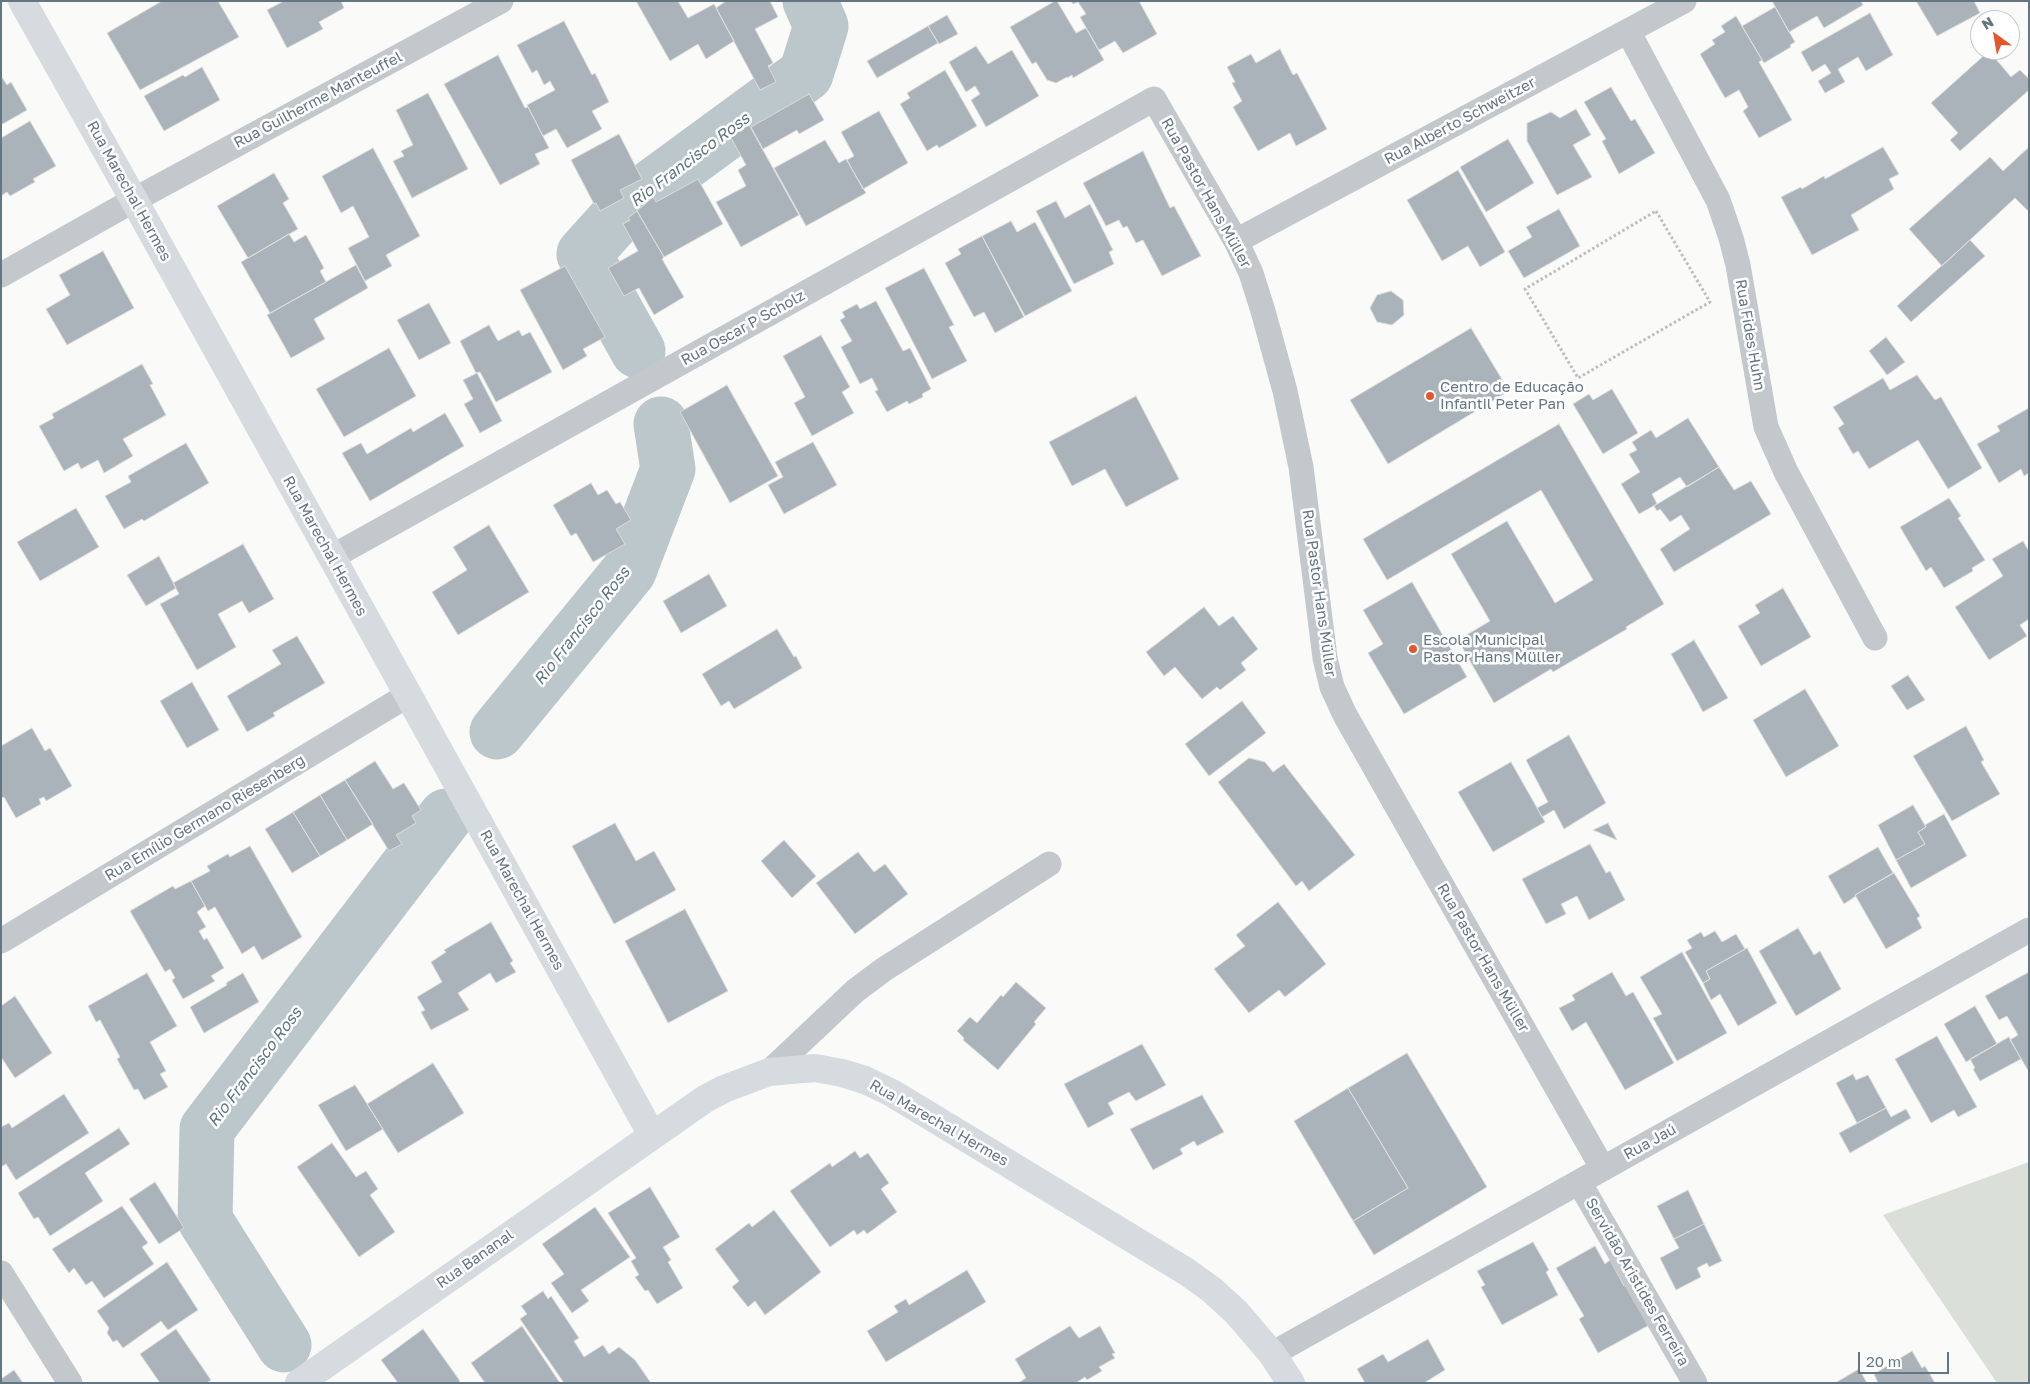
<!DOCTYPE html>
<html>
<head>
<meta charset="utf-8">
<style>
  body { margin:0 }
  #map { position:relative; width:2030px; height:1384px; overflow:hidden; background:#fafaf8; font-family:"Golos Text",sans-serif }
  canvas { display:block }
  .frame { position:absolute; inset:0; border:2px solid #657683; pointer-events:none }
  .north { position:absolute; left:1970px; top:10px; width:50px; height:50px; box-sizing:border-box; background:#fff; border:1px solid #c1c8cd; border-radius:50%; rotate:328deg; font-size:14px; font-weight:700; line-height:20px; text-align:center; color:#657683 }
  .north::after { content:''; display:block; margin:auto; width:18px; height:22px; background:#e4572e; clip-path:polygon(50% 0,100% 100%,50% 72%,0 100%) }
  .scale { position:absolute; left:1858px; top:1352px; width:91px; height:22px; box-sizing:border-box; border:2px solid #657683; border-top:0; padding-left:6px; font-size:15px; line-height:18px; white-space:nowrap; color:#657683; -webkit-text-stroke:4px #fff; paint-order:stroke }
</style>
</head>
<body>
<div id="map">
<canvas width="2030" height="1384"></canvas>
<div class="frame"></div>
<div class="north">N</div>
<div class="scale">20 m</div>
</div>
<script>
const g = document.querySelector('canvas').getContext('2d');
g.lineJoin = 'round';
function fillPath(path, color) {
  g.fillStyle = color;
  g.fill(path, 'evenodd');
}
function toPath(rows) {
  const path = new Path2D();
  for (const r of rows) {
    path.moveTo(r[0], r[1]);
    for (let i = 2; i < r.length; i += 2) path.lineTo(r[i], r[i + 1]);
  }
  return path;
}
function trace(path, color, width, dash) {
  g.strokeStyle = color;
  g.lineWidth = width;
  g.lineCap = dash ? 'butt' : 'round';
  g.setLineDash(dash || []);
  g.stroke(path);
}
function write(font, color, halo, rows, align = 'center') {
  g.font = font + ' "Golos Text",sans-serif';
  g.lineWidth = 5;
  g.setLineDash([]);
  g.textBaseline = 'middle';
  g.strokeStyle = halo;
  g.fillStyle = color;
  for (const [text, x, y, turn = 0] of rows) {
    g.save();
    g.translate(x, y);
    g.rotate((+turn || 0) * Math.PI / 180);
    g.textAlign = isNaN(turn) ? turn : align;
    if (halo) g.strokeText(text, 0, 0);
    g.fillText(text, 0, 0);
    g.restore();
  }
}
fillPath(toPath([
  [2029,1162,2029,1383,1997,1383,1883,1215]
]), '#dadfd7');
trace(toPath([
  [638,351,584,254,630,203,806,74,821,26,810,1],
  [497,732,629,571,668,469,661,424],
  [284,1345,205,1220,207,1129,446,816]
]), '#bbc7cb', 55);
const building = toPath([
  [162,1,218,1,239,37,140,90,107,33,162,1],
  [284,1,341,1,344,8,319,22,323,29,287,48,267,10,284,1],
  [636,1,678,1,688,18,714,4,734,41,706,59,698,44,670,61,636,1],
  [726,1,770,1,778,17,755,29,773,63,768,66,776,82,760,90,716,8,726,1],
  [1055,1,1057,1,1076,33,1086,28,1104,60,1073,78,1072,75,1067,78,1067,77,1056,83,1047,80,1036,62,1032,64,1010,27,1055,1],
  [1071,1,1139,1,1157,34,1123,53,1115,41,1099,50,1080,17,1086,14,1078,2,1073,4,1071,1],
  [1772,1,1861,1,1863,5,1824,28,1817,16,1789,32,1772,1],
  [1916,1,1974,1,1980,13,1937,36,1916,1],
  [1775,7,1795,42,1790,45,1791,47,1764,63,1742,26,1775,7],
  [1870,13,1893,55,1866,71,1858,57,1838,69,1845,82,1825,93,1818,81,1831,73,1825,64,1812,72,1801,52,1870,13],
  [947,15,958,34,939,44,928,26,947,15],
  [1736,16,1762,60,1759,62,1792,120,1759,138,1743,111,1748,107,1739,90,1725,98,1700,54,1715,44,1712,40,1725,32,1721,26,1736,16],
  [564,21,592,75,595,73,609,102,592,111,602,129,567,148,556,129,543,136,528,107,527,105,555,90,550,81,544,85,537,70,532,73,517,45,564,21],
  [928,26,938,43,877,78,867,61,928,26],
  [976,46,988,64,1012,50,1039,96,986,127,971,100,980,94,975,86,966,92,949,62,976,46],
  [1280,49,1293,75,1297,73,1327,129,1296,146,1290,133,1258,151,1233,107,1242,101,1232,83,1235,82,1227,67,1251,54,1256,63,1280,49],
  [1989,51,2011,77,2020,70,2029,79,2029,90,1960,151,1950,140,1958,133,1931,103,1989,51],
  [498,55,525,108,528,107,549,148,535,154,540,164,500,185,444,84,498,55],
  [202,67,220,100,164,131,144,96,183,75,185,77,202,67],
  [945,70,977,126,939,148,937,145,927,151,900,104,910,98,907,93,945,70],
  [1,76,7,85,11,82,27,110,1,125,1,76],
  [1611,87,1631,121,1635,119,1655,153,1619,174,1602,141,1606,139,1584,102,1611,87],
  [428,93,468,169,412,198,393,161,404,156,401,151,413,145,396,110,428,93],
  [809,94,824,120,799,134,797,130,763,149,751,127,809,94],
  [1576,109,1591,135,1573,145,1592,177,1557,195,1527,141,1527,123,1551,112,1560,118,1576,109],
  [879,111,908,163,863,189,847,160,854,156,841,132,879,111],
  [30,121,56,166,33,179,35,182,10,196,7,192,1,196,1,138,30,121],
  [749,125,799,215,741,247,716,202,746,186,738,170,746,165,730,136,749,125],
  [619,134,642,179,620,190,624,198,600,211,596,203,594,204,571,160,619,134],
  [1508,139,1534,183,1486,212,1460,167,1508,139],
  [825,140,839,163,846,159,866,193,806,226,774,168,825,140],
  [1883,147,1899,174,1889,179,1894,189,1851,215,1859,230,1812,255,1781,197,1801,187,1802,189,1824,176,1825,179,1883,147],
  [2029,147,2029,210,2027,210,2015,198,1942,266,1909,229,1990,157,2003,171,2029,147],
  [373,148,420,236,386,255,392,266,365,281,348,248,369,237,353,206,341,213,322,176,373,148],
  [1143,151,1170,208,1174,206,1201,256,1162,276,1143,240,1136,243,1127,226,1123,228,1119,220,1106,226,1083,183,1143,151],
  [1458,170,1505,252,1480,267,1468,246,1442,261,1407,200,1458,170],
  [274,173,289,199,283,203,298,229,248,258,217,206,274,173],
  [698,179,723,224,664,257,637,211,653,197,656,202,698,179],
  [1056,201,1065,218,1090,204,1113,250,1109,252,1114,264,1074,284,1036,211,1056,201],
  [1559,209,1580,246,1524,278,1508,251,1532,237,1526,227,1559,209],
  [637,211,664,257,662,259,684,297,654,315,639,288,624,296,608,268,638,251,623,224,630,220,628,218,637,211],
  [1011,221,1017,232,1035,222,1072,291,1025,316,982,236,1011,221],
  [289,234,294,242,306,235,324,268,320,271,326,282,270,313,241,262,289,234],
  [982,236,1024,317,995,333,984,312,974,317,945,263,961,254,958,249,982,236],
  [1970,240,1985,256,1911,322,1897,306,1970,240],
  [103,251,134,308,67,345,46,309,70,295,59,275,103,251],
  [356,265,368,288,314,319,325,339,291,358,267,315,356,265],
  [565,266,605,337,583,349,587,356,563,370,520,290,565,266],
  [924,268,954,325,949,327,967,361,932,379,885,288,924,268],
  [1391,291,1403,300,1404,315,1392,325,1377,322,1370,308,1377,295,1391,291],
  [876,301,903,351,910,348,931,389,922,394,923,397,909,404,907,401,887,412,875,391,878,390,872,378,860,384,841,347,852,341,840,320,845,317,842,312,857,304,860,309,876,301],
  [429,303,451,343,419,360,397,320,429,303],
  [489,325,498,341,519,330,522,336,530,332,552,372,496,402,480,372,476,373,460,341,489,325],
  [1471,328,1509,391,1388,464,1350,400,1471,328],
  [821,335,850,387,842,392,854,413,812,436,794,403,805,397,783,356,821,335],
  [1886,337,1905,362,1887,375,1869,351,1886,337],
  [389,348,416,396,344,437,316,389,389,348],
  [142,364,153,384,150,385,166,415,123,439,133,456,104,473,98,460,81,469,78,463,64,471,39,426,54,418,52,414,142,364],
  [477,373,502,421,480,433,464,404,473,399,463,380,477,373],
  [1917,375,1935,400,1941,397,1982,468,1948,489,1918,440,1869,469,1858,451,1853,454,1838,428,1844,424,1833,407,1883,378,1890,390,1917,375],
  [727,385,778,476,730,503,680,412,727,385],
  [1612,389,1638,433,1603,454,1573,404,1589,394,1593,400,1612,389],
  [1136,396,1179,479,1126,507,1105,469,1072,486,1049,442,1136,396],
  [2029,408,2029,473,2024,476,2021,469,1999,483,1977,444,2000,431,1997,426,2029,408],
  [445,413,464,446,370,501,342,453,361,443,367,454,411,428,413,432,445,413],
  [1688,418,1719,467,1687,487,1680,477,1652,494,1657,504,1639,514,1621,484,1640,472,1629,454,1637,450,1632,442,1651,430,1656,438,1688,418],
  [1559,424,1664,604,1626,627,1627,629,1553,672,1551,669,1494,703,1458,640,1490,621,1451,554,1507,521,1555,603,1593,580,1541,490,1387,580,1363,539,1559,424],
  [813,442,837,485,784,514,768,485,783,477,775,462,813,442],
  [186,443,209,483,144,521,142,519,124,529,105,496,131,482,128,476,186,443],
  [1719,467,1734,490,1751,481,1771,514,1674,572,1660,549,1690,529,1681,515,1670,522,1660,509,1657,511,1654,506,1719,467],
  [591,483,598,495,607,490,616,504,620,502,631,520,616,529,625,544,593,562,576,533,571,536,553,505,591,483],
  [1949,498,1961,516,1958,518,1985,560,1972,568,1973,571,1944,588,1931,567,1926,571,1900,527,1949,498],
  [76,508,99,547,40,581,17,542,76,508],
  [489,525,529,592,458,635,432,592,467,570,453,547,489,525],
  [2023,541,2029,551,2029,619,2020,625,2027,636,1989,660,1955,607,2003,576,1992,559,2023,541],
  [243,544,274,599,249,613,242,601,218,614,236,647,197,670,160,604,179,594,173,583,243,544],
  [159,556,176,588,146,606,127,575,159,556],
  [709,574,727,606,681,633,663,601,709,574],
  [1412,582,1467,677,1404,714,1368,653,1383,644,1363,610,1412,582],
  [1783,588,1811,637,1761,666,1738,626,1760,613,1755,605,1783,588],
  [1204,607,1219,626,1233,616,1258,649,1241,663,1246,670,1220,690,1217,687,1202,699,1175,667,1164,676,1146,652,1204,607],
  [777,629,794,657,796,656,802,668,734,709,729,701,721,706,702,674,777,629],
  [297,636,325,683,273,713,275,716,247,732,227,696,281,664,272,650,297,636],
  [1694,640,1728,698,1703,712,1671,654,1694,640],
  [1908,675,1925,700,1907,710,1891,686,1908,675],
  [192,682,219,730,187,748,160,701,192,682],
  [1805,689,1839,746,1786,777,1753,720,1805,689],
  [1242,701,1266,733,1209,776,1185,744,1242,701],
  [1966,726,1984,760,1981,762,2000,794,1952,821,1913,756,1966,726],
  [32,728,45,751,50,748,72,786,46,801,44,797,39,799,41,804,16,818,4,797,1,798,1,746,32,728],
  [1569,735,1606,803,1564,829,1554,810,1542,817,1537,808,1548,802,1526,760,1569,735],
  [1249,758,1265,762,1273,772,1284,764,1355,855,1309,891,1302,881,1296,886,1218,782,1249,758],
  [375,761,393,789,404,783,421,810,412,816,416,823,396,835,402,844,389,851,345,780,375,761],
  [1511,762,1545,822,1493,852,1458,792,1511,762],
  [345,780,373,824,347,840,320,795,345,780],
  [320,795,347,840,320,856,293,812,320,795],
  [1913,805,1926,827,1918,832,1925,844,1896,860,1878,825,1913,805],
  [293,812,320,856,292,873,265,829,293,812],
  [1944,814,1967,856,1911,888,1896,860,1925,844,1918,832,1926,827,1925,825,1944,814],
  [615,823,636,861,654,851,676,890,614,924,572,846,615,823],
  [1608,823,1617,840,1593,830,1608,823],
  [784,840,816,876,792,898,761,861,784,840],
  [1590,844,1606,873,1610,871,1625,900,1589,920,1577,896,1561,904,1566,914,1546,924,1522,879,1590,844],
  [250,846,302,937,262,960,254,946,242,954,215,907,208,911,191,881,210,871,207,866,228,854,230,857,250,846],
  [1878,847,1893,873,1855,895,1856,896,1844,904,1828,876,1878,847],
  [858,852,874,872,885,864,908,894,855,934,816,883,858,852],
  [1894,873,1920,916,1917,918,1922,928,1886,949,1855,895,1894,873],
  [191,881,205,906,197,912,206,927,199,931,204,940,207,938,224,968,211,976,215,981,183,999,172,980,175,978,170,969,165,972,130,911,173,886,175,889,191,881],
  [1278,902,1326,964,1285,997,1279,990,1249,1013,1214,969,1245,946,1236,935,1278,902],
  [685,909,728,991,668,1023,625,941,685,909],
  [491,922,513,961,510,963,516,972,496,983,490,973,458,993,469,1010,431,1030,421,1012,425,1010,417,997,442,982,431,962,446,952,444,950,491,922],
  [1798,928,1814,955,1820,951,1841,989,1796,1016,1759,951,1798,928],
  [1715,931,1722,942,1736,934,1745,949,1706,971,1710,979,1703,983,1685,952,1692,948,1687,940,1701,932,1704,937,1715,931],
  [1747,948,1777,1003,1738,1026,1720,994,1711,1000,1703,983,1710,979,1706,971,1747,948],
  [1682,952,1727,1033,1677,1061,1653,1018,1662,1014,1640,977,1682,952],
  [1612,972,1626,996,1633,992,1674,1063,1625,1090,1586,1022,1572,1031,1559,1008,1575,1000,1572,995,1612,972],
  [2029,972,2029,1072,2010,1040,2018,1035,2007,1016,1999,1020,1985,996,2029,972],
  [147,973,177,1026,150,1042,166,1071,160,1074,168,1087,144,1100,138,1089,134,1090,117,1059,120,1057,100,1020,96,1022,88,1006,147,973],
  [243,973,259,1002,204,1033,190,1007,227,985,226,983,243,973],
  [1016,982,1046,1008,1034,1022,1036,1024,998,1070,963,1040,964,1038,957,1031,970,1017,977,1023,1001,995,1003,997,1016,982],
  [15,996,52,1053,15,1078,1,1057,1,1006,15,996],
  [1975,1006,1997,1044,1966,1062,1944,1024,1975,1006],
  [1937,1036,1977,1107,1958,1117,1954,1110,1931,1123,1895,1059,1937,1036],
  [2009,1037,2021,1059,1980,1081,1973,1069,1975,1068,1970,1059,2009,1037],
  [1142,1044,1166,1085,1136,1101,1129,1092,1108,1103,1114,1114,1088,1128,1064,1084,1142,1044],
  [1407,1053,1487,1187,1374,1255,1353,1221,1408,1188,1348,1088,1407,1053],
  [433,1063,464,1113,398,1153,367,1104,433,1063],
  [1853,1074,1856,1080,1868,1075,1886,1108,1857,1123,1836,1083,1853,1074],
  [355,1085,383,1129,346,1151,318,1105,355,1085],
  [1348,1088,1408,1188,1353,1221,1294,1121,1348,1088],
  [64,1094,89,1133,16,1180,6,1164,1,1167,1,1127,9,1123,12,1128,64,1094],
  [1202,1095,1224,1132,1197,1146,1194,1141,1180,1149,1183,1154,1153,1170,1130,1129,1202,1095],
  [1886,1108,1891,1117,1906,1109,1911,1118,1850,1153,1839,1133,1886,1108],
  [119,1128,130,1144,85,1173,103,1201,50,1236,38,1217,34,1219,18,1193,119,1128],
  [332,1143,356,1177,366,1171,378,1189,370,1195,395,1232,359,1257,297,1167,332,1143],
  [855,1151,860,1158,868,1153,889,1183,881,1189,897,1212,867,1234,864,1230,857,1235,854,1230,830,1247,790,1191,830,1163,832,1167,855,1151],
  [155,1182,184,1228,159,1244,129,1199,155,1182],
  [650,1187,680,1237,663,1247,671,1260,668,1262,683,1288,657,1304,648,1290,645,1291,635,1277,639,1275,631,1261,636,1258,608,1213,650,1187],
  [1688,1190,1704,1224,1674,1239,1657,1206,1688,1190],
  [122,1206,148,1243,142,1247,154,1264,104,1298,92,1281,86,1285,74,1268,69,1273,52,1249,122,1206],
  [595,1207,630,1257,581,1290,589,1301,572,1313,551,1283,564,1274,542,1244,595,1207],
  [774,1210,821,1272,765,1315,755,1301,748,1307,732,1287,739,1281,715,1249,749,1223,752,1227,774,1210],
  [1704,1224,1722,1261,1709,1267,1707,1263,1697,1268,1701,1277,1676,1290,1660,1258,1679,1248,1674,1239,1704,1224],
  [1533,1242,1549,1270,1546,1272,1558,1295,1502,1325,1481,1287,1485,1285,1477,1271,1533,1242],
  [1595,1246,1605,1264,1610,1260,1624,1286,1632,1282,1653,1323,1598,1353,1579,1319,1584,1316,1556,1268,1595,1246],
  [167,1262,198,1310,168,1330,161,1321,123,1348,117,1340,113,1342,107,1333,109,1328,97,1311,167,1262],
  [967,1270,986,1302,886,1362,867,1331,898,1312,894,1306,906,1299,909,1305,967,1270],
  [543,1291,548,1299,551,1296,579,1338,574,1341,584,1357,603,1345,609,1354,619,1347,635,1360,651,1383,564,1383,520,1319,527,1314,521,1306,543,1291],
  [522,1326,560,1383,485,1383,471,1363,522,1326],
  [1070,1326,1079,1338,1100,1326,1115,1353,1112,1354,1115,1358,1099,1367,1102,1371,1087,1380,1085,1377,1076,1383,1018,1383,1026,1378,1015,1359,1070,1326],
  [176,1329,211,1380,207,1383,160,1383,140,1354,176,1329],
  [423,1329,460,1381,458,1383,398,1383,381,1360,423,1329],
  [1428,1339,1445,1370,1424,1383,1365,1383,1357,1369,1383,1354,1388,1362,1428,1339],
  [1912,1351,1922,1368,1925,1366,1935,1383,1878,1383,1874,1374,1912,1351],
  [1859,1369,1867,1383,1835,1383,1859,1369],
  [14,1370,23,1383,1,1383,1,1379,14,1370]
]);
fillPath(building, '#aab3b9');
trace(building, '#dcdcda', 1);
trace(toPath([
  [1656,211,1710,302,1578,378,1525,289,1656,211]
]), '#bbbfc2', 3, [2.5, 2.5]);
trace(toPath([
  [1628,31,1718,200,1731,238,1738,265,1766,427,1786,472,1875,638],
  [1236,241,1684,1],
  [1,275,134,200,501,1],
  [332,557,1154,99,1236,241,1251,273,1263,311,1285,391,1301,467,1325,658,1332,687,1345,715,1603,1169],
  [1,941,408,695],
  [769,1072,855,991,883,970,1049,864],
  [1579,1182,1695,1383],
  [1,1273,70,1383],
  [1272,1354,2029,930]
]), '#c3c8cc', 25);
trace(toPath([
  [22,1,134,200,652,1135],
  [299,1383,705,1099,724,1089,769,1072,815,1068,842,1073,865,1080,892,1093,1187,1272,1212,1290,1236,1312,1272,1354,1291,1383]
]), '#d6dbdf', 28);
for (const [x, y, r, color] of [
  [1430,396,5,"#e4572e"],
  [1413,649,5,"#e4572e"]
]) {
  const dot = new Path2D();
  dot.arc(x, y, r, 0, 2 * Math.PI);
  g.fillStyle = color;
  g.fill(dot);
  trace(dot, '#fff', 2);
}
write('15px', '#657683', '#fff', [
  ["Rua Guilherme Manteuffel",318,100,-28],
  ["Rua Alberto Schweitzer",1460,121,-28],
  ["Rua Marechal Hermes",129,191,61],
  ["Rua Pastor Hans Müller",1206,193,61],
  ["Rua Oscar P Scholz",743,328,-29],
  ["Rua Fides Huhn",1750,335,80],
  ["Rua Marechal Hermes",325,546,61],
  ["Rua Pastor Hans Müller",1319,593,82],
  ["Rua Emílio Germano Riesenberg",205,818,-31],
  ["Rua Marechal Hermes",522,900,61],
  ["Rua Pastor Hans Müller",1483,958,60],
  ["Rua Marechal Hermes",939,1123,30],
  ["Rua Jaú",1650,1142,-29],
  ["Rua Bananal",475,1259,-35],
  ["Servidão Aristides Ferreira",1637,1282,60]
]);
write('15px', '#657683', '#fff', [
  ["Centro de Educação",1440,387],
  ["Infantil Peter Pan",1440,404],
  ["Escola Municipal",1423,640],
  ["Pastor Hans Müller",1423,657]
], 'left');
write('italic 16px', '#60757c', '#fff', [
  ["Rio Francisco Ross",690,160,-37],
  ["Rio Francisco Ross",582,626,-52],
  ["Rio Francisco Ross",255,1067,-53]
]);
</script>
</body>
</html>
